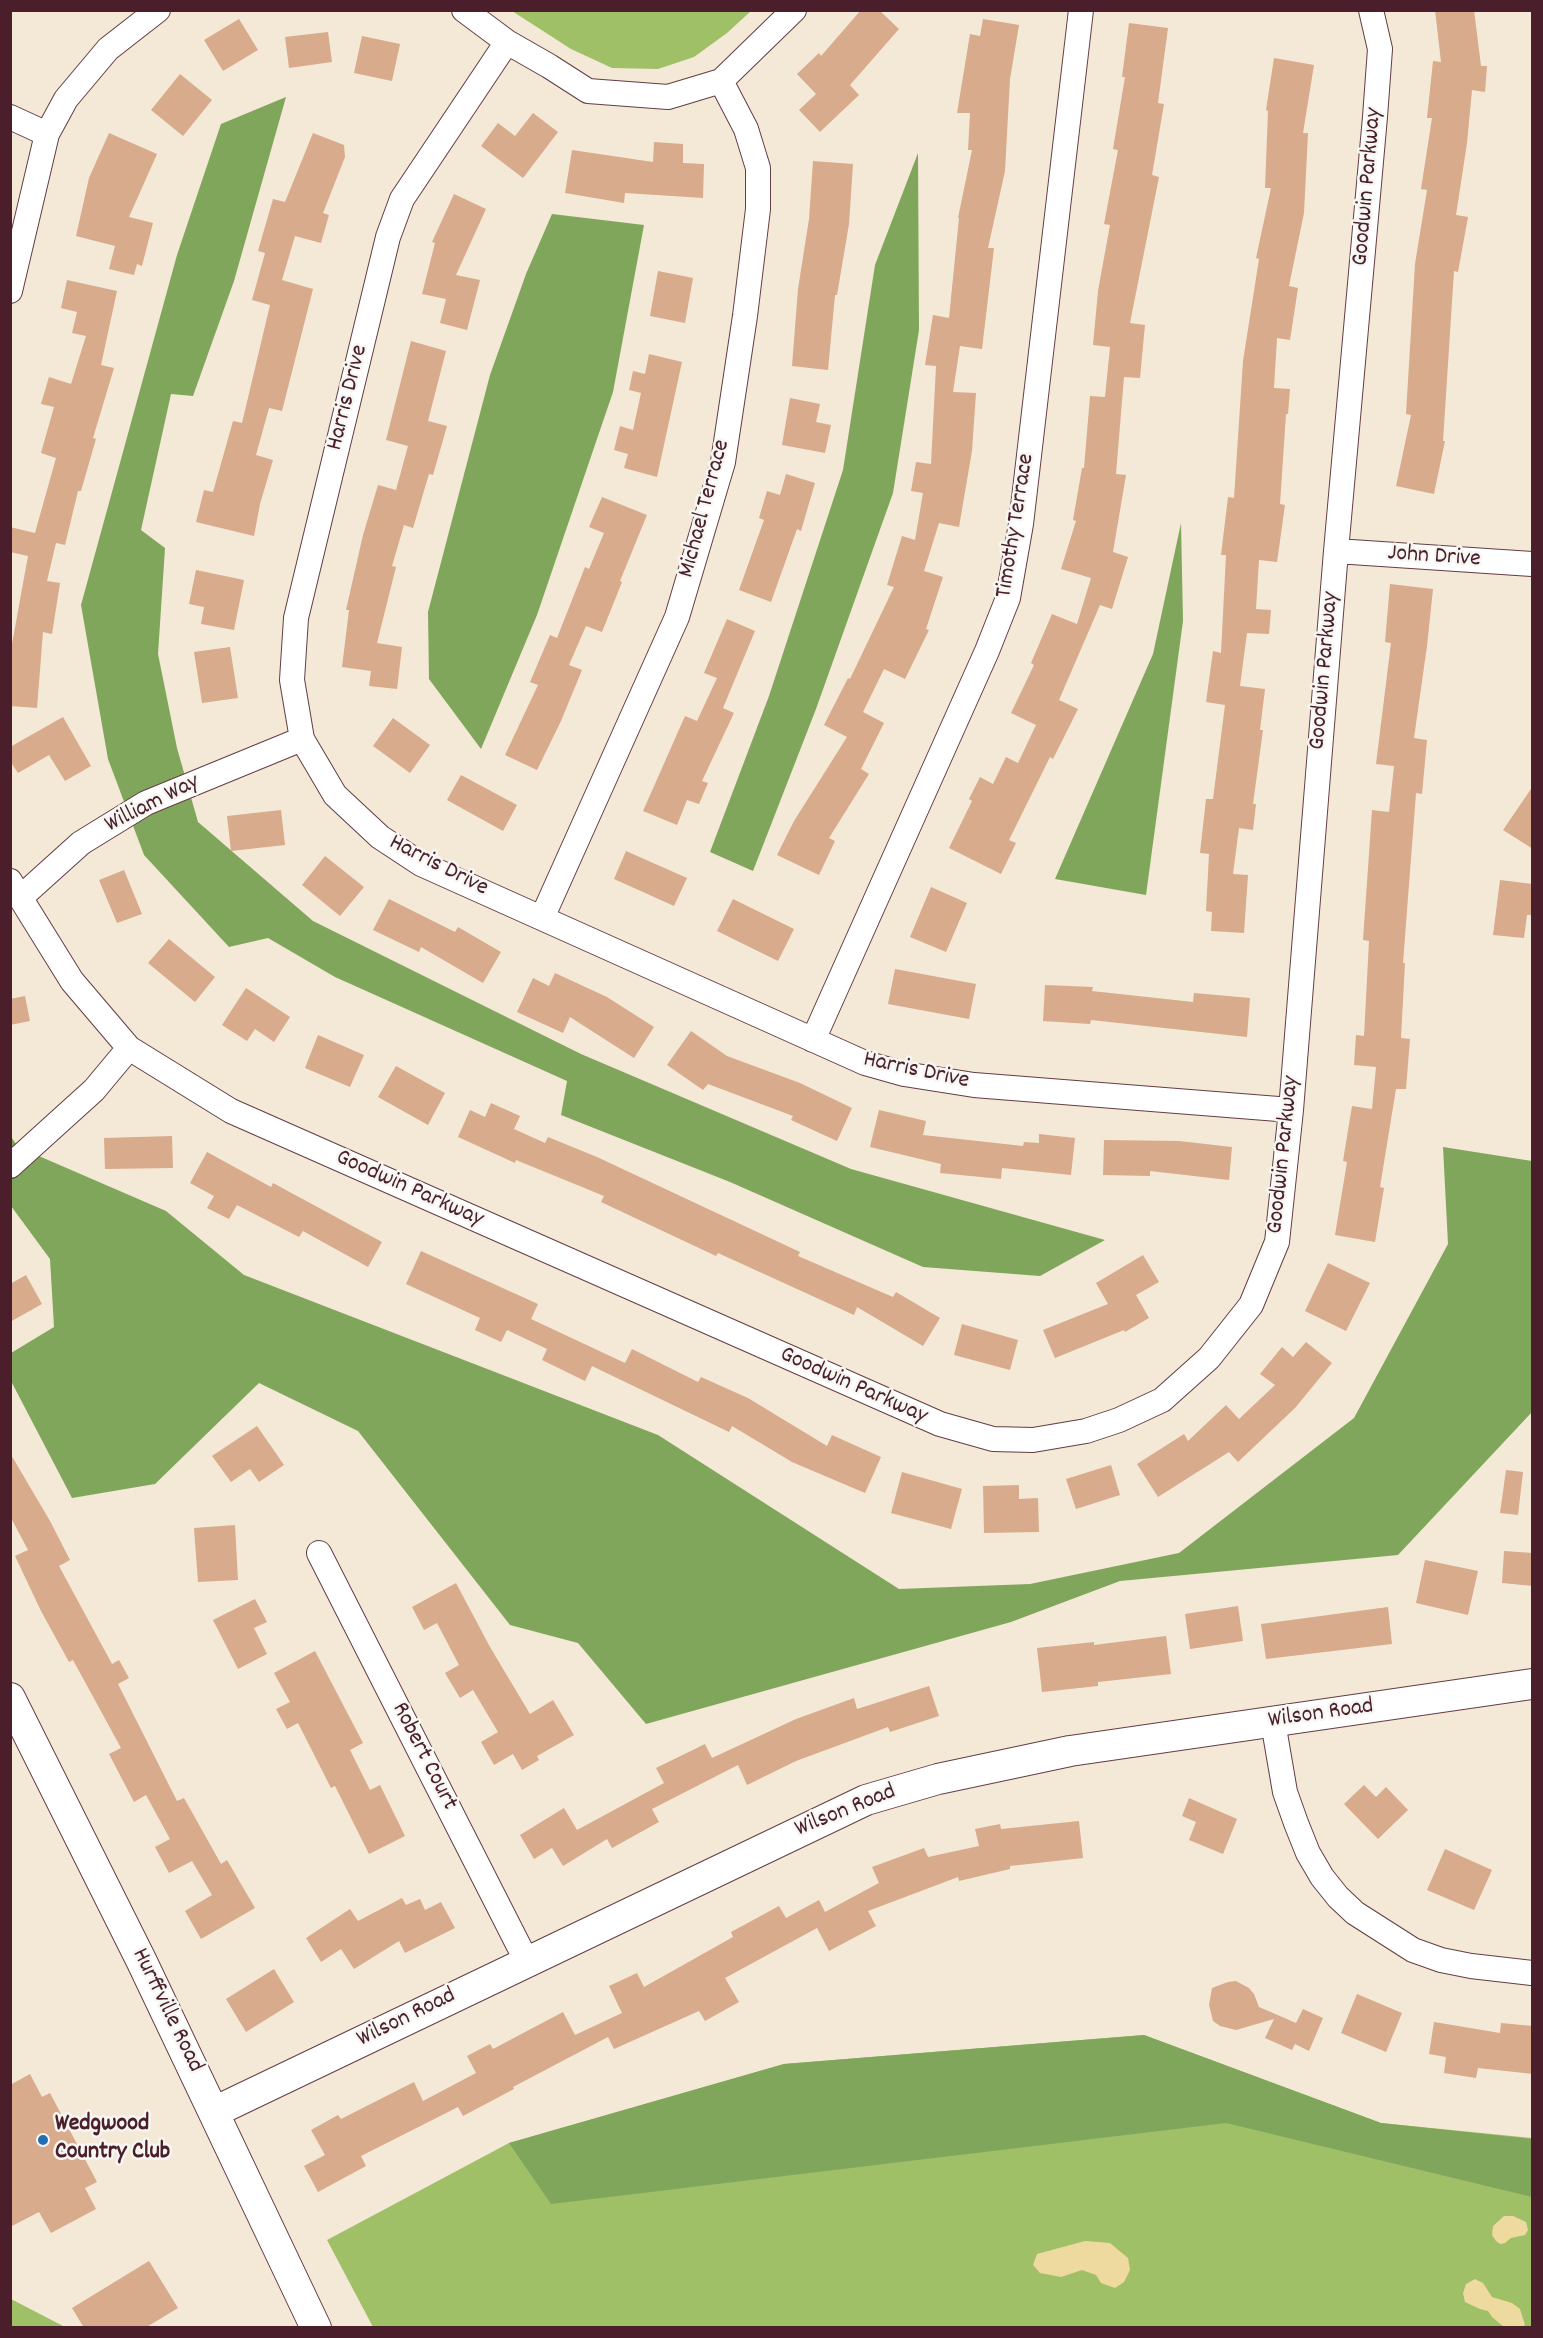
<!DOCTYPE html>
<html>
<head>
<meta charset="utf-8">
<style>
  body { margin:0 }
  #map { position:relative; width:1543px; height:2338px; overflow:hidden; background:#f4e8d6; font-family:Dekko,sans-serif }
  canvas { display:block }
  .frame { position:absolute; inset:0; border:12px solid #4a1f2b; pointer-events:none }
</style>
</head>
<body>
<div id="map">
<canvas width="1543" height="2338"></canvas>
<div class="frame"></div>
</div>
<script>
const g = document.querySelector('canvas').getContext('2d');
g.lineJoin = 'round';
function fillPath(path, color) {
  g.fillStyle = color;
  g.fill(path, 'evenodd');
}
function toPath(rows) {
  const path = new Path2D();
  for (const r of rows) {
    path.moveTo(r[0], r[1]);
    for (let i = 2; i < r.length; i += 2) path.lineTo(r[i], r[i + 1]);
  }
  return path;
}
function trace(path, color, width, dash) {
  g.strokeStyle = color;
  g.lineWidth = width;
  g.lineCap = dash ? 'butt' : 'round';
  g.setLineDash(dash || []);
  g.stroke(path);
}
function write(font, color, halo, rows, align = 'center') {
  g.font = font + ' Dekko,sans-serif';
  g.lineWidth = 5;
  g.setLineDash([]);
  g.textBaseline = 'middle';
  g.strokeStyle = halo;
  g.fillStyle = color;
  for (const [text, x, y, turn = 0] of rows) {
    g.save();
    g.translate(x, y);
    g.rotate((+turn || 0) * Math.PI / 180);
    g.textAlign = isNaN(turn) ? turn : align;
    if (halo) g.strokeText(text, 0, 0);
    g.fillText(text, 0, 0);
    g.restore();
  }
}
fillPath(toPath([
  [512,11,751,11,727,33,694,57,658,69,612,68,571,49],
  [1144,2035,1381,2123,1532,2138,1532,2327,373,2327,327,2240,509,2143,784,2064],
  [11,2299,65,2327,11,2327]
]), '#a0c068');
fillPath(toPath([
  [286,97,234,281,193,396,171,394,141,530,165,548,158,654,177,748,198,822,313,921,581,1054,851,1169,1105,1240,1040,1276,923,1267,730,1182,561,1115,567,1081,335,977,268,938,229,947,144,855,108,759,81,605,177,255,221,124],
  [918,153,919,330,893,493,816,709,753,871,710,852,769,696,843,470,875,265],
  [552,214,644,225,613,392,537,615,481,749,429,679,428,612,490,375,526,274],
  [1181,523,1183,621,1146,895,1055,879,1153,654],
  [10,1135,18,1147,166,1211,244,1275,658,1435,899,1589,1030,1584,1179,1553,1354,1418,1448,1244,1443,1147,1532,1161,1532,1412,1398,1555,1120,1581,1011,1622,646,1724,578,1643,510,1625,358,1431,259,1383,155,1484,72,1498,11,1381,11,1353,54,1327,50,1259,11,1206],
  [1144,2035,1381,2123,1532,2139,1532,2197,1226,2123,551,2204,509,2143,784,2064]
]), '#80a65c');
fillPath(toPath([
  [1504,2216,1513,2216,1526,2222,1528,2230,1525,2235,1511,2238,1505,2243,1500,2244,1496,2241,1492,2235,1493,2226],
  [1085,2241,1110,2243,1128,2258,1130,2270,1124,2282,1115,2288,1101,2283,1096,2275,1082,2270,1061,2277,1040,2273,1033,2265,1037,2254],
  [1475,2279,1483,2283,1492,2297,1512,2303,1520,2309,1525,2325,1522,2327,1504,2327,1492,2317,1488,2311,1480,2309,1465,2302,1463,2293,1466,2284]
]), '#eeda9e');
fillPath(toPath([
  [861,10,879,10,899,29,850,85,859,95,820,132,799,110,816,94,797,74,819,53,821,56],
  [1435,10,1474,10,1481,66,1487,66,1485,92,1472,90,1467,143,1456,215,1468,217,1458,272,1454,271,1443,441,1445,441,1434,494,1396,486,1411,415,1406,414,1415,264,1427,190,1421,189,1432,118,1427,118,1433,61,1441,62],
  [239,19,258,50,223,71,204,40],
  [983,19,1019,25,1010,79,1005,171,988,248,994,248,982,349,960,346,953,392,976,393,972,451,959,527,939,523,924,571,943,577,926,629,929,630,905,679,884,669,863,712,884,723,861,769,869,774,829,838,835,841,819,875,777,855,794,821,847,737,824,725,848,678,850,679,894,587,887,585,902,536,915,540,923,493,911,491,916,462,931,464,936,366,925,365,933,315,949,318,959,218,958,218,972,150,968,150,970,113,957,113,970,34,980,36],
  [1129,23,1168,28,1158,103,1164,104,1152,175,1159,177,1130,323,1145,325,1140,378,1124,377,1116,474,1126,475,1113,552,1128,557,1112,609,1100,605,1059,700,1078,709,1053,759,1050,757,1009,840,1016,843,1001,874,949,848,972,801,969,799,980,777,993,784,1006,757,1018,763,1036,725,1011,713,1034,665,1031,663,1052,614,1077,624,1091,578,1061,569,1076,521,1073,520,1082,468,1084,468,1090,396,1105,397,1110,347,1093,345,1098,291,1110,225,1104,224,1118,150,1113,149,1125,77,1122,77],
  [328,32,332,62,289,68,285,37],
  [362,36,400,44,392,81,354,73],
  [1274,58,1314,65,1303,133,1308,133,1304,213,1289,286,1298,288,1290,340,1277,338,1274,388,1290,389,1288,414,1286,414,1280,504,1285,505,1277,562,1259,560,1256,609,1271,610,1269,634,1247,633,1240,686,1265,689,1260,730,1263,730,1253,804,1256,804,1253,830,1239,828,1233,874,1248,875,1244,933,1211,931,1212,912,1206,911,1209,854,1200,853,1206,799,1213,799,1225,705,1206,702,1213,651,1221,653,1226,555,1221,555,1228,497,1234,498,1243,361,1259,259,1256,258,1271,188,1265,188,1268,111,1266,110],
  [180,74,212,100,183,136,151,110],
  [533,113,558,132,523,178,481,146,498,123,515,136],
  [109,133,157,154,129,217,153,223,142,266,137,264,134,275,109,269,115,246,76,236,89,178],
  [313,133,344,145,345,157,323,213,329,215,321,243,295,236,282,280,313,289,282,411,269,408,256,455,273,460,260,504,254,536,196,522,204,490,213,492,233,421,242,423,270,305,252,300,265,253,258,251,273,199,285,202],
  [654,142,683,144,683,163,704,164,703,198,625,193,624,203,565,193,572,150,653,162],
  [813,161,853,164,849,224,837,295,835,295,828,370,792,366,798,289,809,219],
  [454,194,486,209,456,275,480,280,467,330,440,323,446,299,422,294,435,243,432,242],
  [658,271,693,278,685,323,650,316],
  [67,280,117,291,101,365,114,368,93,438,96,439,81,491,78,491,65,545,56,543,47,581,60,583,52,634,43,632,37,708,10,706,10,655,28,556,10,552,10,527,35,533,56,458,41,453,54,407,41,404,49,377,71,384,86,336,72,333,77,312,61,308],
  [411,341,446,351,428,421,447,426,433,475,429,474,413,528,404,525,392,566,396,567,377,643,402,647,397,689,369,686,371,671,342,667,349,610,346,610,363,535,378,485,396,490,408,446,386,440],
  [649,354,682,362,657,477,624,468,628,454,614,450,620,426,633,430,641,393,629,390,633,371,645,374],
  [790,398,820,404,816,422,831,425,825,453,782,445],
  [786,474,815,483,801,531,797,529,771,602,739,590,764,520,759,518,767,491,780,495],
  [602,497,647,515,620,581,622,582,602,632,586,626,569,665,582,670,561,721,537,770,505,755,538,685,530,682,550,635,557,638,585,567,589,569,604,533,589,527],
  [196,570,244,580,234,630,201,624,204,607,189,604],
  [1390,584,1433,589,1427,646,1414,738,1427,740,1422,794,1416,793,1403,963,1405,963,1401,1038,1410,1039,1406,1089,1396,1089,1380,1187,1384,1188,1375,1242,1335,1235,1347,1162,1343,1161,1352,1106,1372,1109,1376,1067,1354,1065,1356,1035,1364,1036,1369,941,1363,940,1372,810,1389,812,1394,766,1376,764,1391,643,1385,642],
  [727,619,755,631,723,708,734,713,702,781,708,783,699,804,687,800,677,825,643,811,685,716,697,721,717,678,704,673],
  [230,647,238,698,202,703,194,652],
  [63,717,91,766,65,781,49,755,18,773,10,761,10,747],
  [393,718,430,745,410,773,373,746],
  [461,775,517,805,503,831,447,800],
  [1533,786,1533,849,1503,830],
  [281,810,285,845,231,851,227,816],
  [626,851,687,878,674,906,614,879],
  [325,856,364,887,340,916,302,885],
  [124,870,142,914,117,923,99,880],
  [1500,880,1533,884,1533,915,1527,915,1524,938,1493,935],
  [931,887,967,903,946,952,910,937],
  [389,899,455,932,458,927,501,952,483,983,421,947,419,952,373,930],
  [733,899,794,929,778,961,717,931],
  [169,939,215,977,195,1002,148,963],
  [895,969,976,984,969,1019,888,1004],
  [555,973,607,997,654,1027,634,1058,570,1017,563,1033,517,1012,533,978,549,986],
  [1045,985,1093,987,1092,991,1193,1002,1194,993,1250,998,1247,1037,1091,1020,1090,1024,1043,1021],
  [246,988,290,1017,274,1042,255,1029,247,1041,222,1025],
  [25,996,30,1021,10,1025,10,999],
  [691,1031,727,1056,800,1083,852,1108,837,1141,791,1120,793,1116,708,1084,703,1090,667,1065],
  [318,1035,364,1055,350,1087,305,1068],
  [396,1066,445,1093,428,1125,378,1097],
  [491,1103,520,1116,514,1129,545,1143,548,1137,597,1157,800,1252,798,1256,893,1297,896,1292,940,1318,923,1346,857,1307,854,1315,718,1253,716,1256,601,1202,604,1196,516,1160,515,1163,458,1137,470,1110,485,1117],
  [879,1110,926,1121,923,1135,1023,1146,1024,1142,1039,1143,1039,1134,1075,1138,1071,1175,1002,1168,1001,1179,940,1173,941,1164,870,1147],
  [172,1136,173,1168,105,1169,104,1138],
  [1104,1140,1179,1141,1232,1147,1229,1180,1150,1171,1150,1176,1103,1175],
  [207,1152,271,1187,273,1183,382,1242,368,1267,303,1231,299,1237,237,1205,229,1219,207,1208,214,1196,190,1183],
  [421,1251,538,1304,531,1319,625,1363,632,1349,698,1382,701,1377,748,1398,827,1446,832,1435,881,1457,865,1493,792,1462,732,1426,729,1432,592,1366,585,1381,542,1360,547,1349,507,1330,501,1342,475,1330,480,1318,406,1284],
  [1143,1255,1159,1282,1136,1295,1149,1318,1125,1332,1124,1330,1055,1358,1043,1330,1108,1304,1096,1283],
  [1328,1263,1370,1283,1346,1331,1305,1311],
  [26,1275,42,1304,10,1322,10,1284],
  [962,1324,1018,1340,1010,1370,954,1355],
  [1306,1342,1332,1363,1295,1408,1238,1462,1229,1452,1158,1497,1137,1464,1184,1434,1188,1441,1226,1405,1239,1419,1275,1385,1260,1374,1282,1347,1293,1357],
  [257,1426,284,1465,259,1482,250,1469,231,1482,212,1456],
  [10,1453,50,1521,70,1560,59,1566,112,1664,119,1660,129,1678,118,1684,177,1801,184,1798,221,1864,227,1860,255,1908,201,1939,185,1911,212,1895,192,1861,169,1873,155,1847,170,1839,146,1795,134,1802,109,1754,121,1748,73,1660,69,1662,41,1611,15,1556,28,1550,10,1516],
  [1111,1465,1120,1495,1076,1509,1066,1479],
  [1506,1470,1523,1472,1518,1515,1500,1513],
  [902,1472,962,1489,951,1529,891,1513],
  [1019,1485,1019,1499,1038,1498,1039,1532,984,1533,983,1486],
  [235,1525,238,1580,198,1582,194,1528],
  [1504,1551,1533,1553,1533,1586,1502,1583],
  [1425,1560,1478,1571,1468,1615,1416,1603],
  [456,1583,490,1647,530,1714,553,1700,574,1735,537,1756,539,1760,522,1770,513,1754,494,1765,481,1742,498,1732,473,1690,460,1698,445,1673,459,1665,437,1623,424,1630,412,1607],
  [255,1599,267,1622,254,1628,267,1654,238,1669,213,1620],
  [1238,1606,1243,1641,1190,1649,1185,1614],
  [1388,1607,1392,1644,1266,1659,1261,1624],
  [1166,1636,1171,1674,1098,1682,1098,1686,1042,1692,1037,1648,1094,1642,1094,1645],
  [315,1651,363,1743,350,1750,370,1790,380,1785,405,1836,369,1854,335,1786,331,1788,298,1723,287,1729,276,1709,290,1702,274,1673],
  [929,1686,939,1716,890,1732,888,1727,796,1761,747,1785,738,1765,652,1809,659,1822,612,1848,607,1839,563,1866,552,1848,534,1859,520,1835,564,1808,577,1830,664,1783,656,1768,705,1744,712,1758,796,1719,854,1698,857,1709],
  [1364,1785,1376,1797,1386,1787,1408,1810,1378,1839,1344,1804],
  [1189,1798,1237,1819,1223,1854,1189,1840,1196,1822,1182,1816],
  [1079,1821,1083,1858,1010,1866,1010,1869,959,1881,958,1877,868,1911,876,1926,829,1951,817,1928,725,1978,739,2002,705,2021,699,2011,614,2049,608,2037,513,2087,514,2089,463,2116,458,2107,361,2156,366,2166,318,2192,304,2166,325,2155,311,2130,338,2115,341,2119,414,2082,423,2101,476,2073,467,2056,490,2044,493,2049,563,2012,575,2035,622,2013,609,1986,637,1973,644,1987,733,1937,731,1932,779,1906,786,1918,819,1900,825,1912,879,1883,872,1867,924,1848,928,1857,979,1846,975,1829,1000,1824,1001,1829],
  [1445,1849,1492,1870,1474,1910,1427,1890],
  [402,1898,406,1905,420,1899,425,1910,441,1902,455,1928,405,1953,399,1941,354,1969,341,1949,321,1962,306,1938,350,1909,358,1921],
  [274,1969,294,2002,246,2032,226,1999],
  [1236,1981,1249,1988,1254,1994,1259,2007,1296,2023,1303,2009,1323,2018,1309,2051,1295,2044,1292,2050,1265,2038,1274,2019,1236,2030,1220,2026,1213,2021,1209,2005,1212,1988,1228,1982],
  [1357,1994,1402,2013,1386,2052,1341,2033],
  [1434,2022,1500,2033,1501,2023,1533,2026,1533,2074,1478,2068,1476,2078,1444,2073,1446,2057,1429,2054],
  [30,2074,42,2097,50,2093,97,2182,85,2188,96,2209,51,2233,39,2212,10,2227,10,2085],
  [149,2261,178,2308,145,2328,84,2328,72,2308]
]), '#d8ab8c');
const minor = toPath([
  [464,10,507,42,549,66,588,91,668,97,721,81,794,10],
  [507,42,402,199,388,237,296,618,292,680,302,739,335,795,380,837,421,864,865,1063,904,1074,974,1085,1291,1110],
  [10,117,47,134],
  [10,291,47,134,66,99,108,49,158,10],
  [1336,551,1532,564],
  [10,881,72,981,129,1048,231,1111,940,1424,993,1439,1033,1440,1086,1431,1119,1420,1162,1400,1209,1358,1251,1305,1277,1242,1291,1110,1336,551,1375,117,1380,49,1371,10],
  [20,898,81,843,146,803,302,739],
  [542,918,677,617,723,462,745,316,758,209,758,168,746,129,721,81],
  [813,1040,987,651,1008,598,1021,524,1081,10],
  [10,1166,94,1090,129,1048],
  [319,1553,527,1962],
  [1273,1722,1285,1792,1296,1823,1308,1853,1322,1877,1338,1897,1355,1913,1413,1950,1441,1960,1471,1966,1532,1973]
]);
const tertiary = toPath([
  [10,1698,142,1962,316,2328],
  [214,2112,866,1800,938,1779,1070,1751,1532,1684]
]);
trace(minor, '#643d45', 26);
trace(tertiary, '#643d45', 32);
trace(minor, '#fff', 24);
trace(tertiary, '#fff', 30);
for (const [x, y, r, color] of [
  [43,2140,6,"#1f6fb2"]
]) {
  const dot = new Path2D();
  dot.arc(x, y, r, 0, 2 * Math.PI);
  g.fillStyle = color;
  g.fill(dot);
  trace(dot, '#f6f6f2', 2);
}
write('24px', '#4a1f2b', '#f6f6f2', [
  ["Goodwin Parkway",1369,187,-85],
  ["Harris Drive",349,398,-76],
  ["Michael Terrace",706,509,-75],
  ["Timothy Terrace",1017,526,-81],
  ["John Drive",1434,558,4],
  ["Goodwin Parkway",1326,671,-85],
  ["William Way",153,805,-27],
  ["Harris Drive",438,867,27],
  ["Harris Drive",916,1072,12],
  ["Goodwin Parkway",1285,1155,-84],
  ["Goodwin Parkway",409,1190,24],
  ["Goodwin Parkway",853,1387,24],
  ["Wilson Road",1321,1715,-8],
  ["Robert Court",423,1757,63],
  ["Wilson Road",846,1812,-22],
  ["Hurffville Road",166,2011,64],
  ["Wilson Road",407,2019,-26]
]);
write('bold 24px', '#4a1f2b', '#f6f6f2', [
  ["Wedgwood",55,2126],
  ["Country Club",55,2154]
], 'left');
</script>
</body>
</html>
